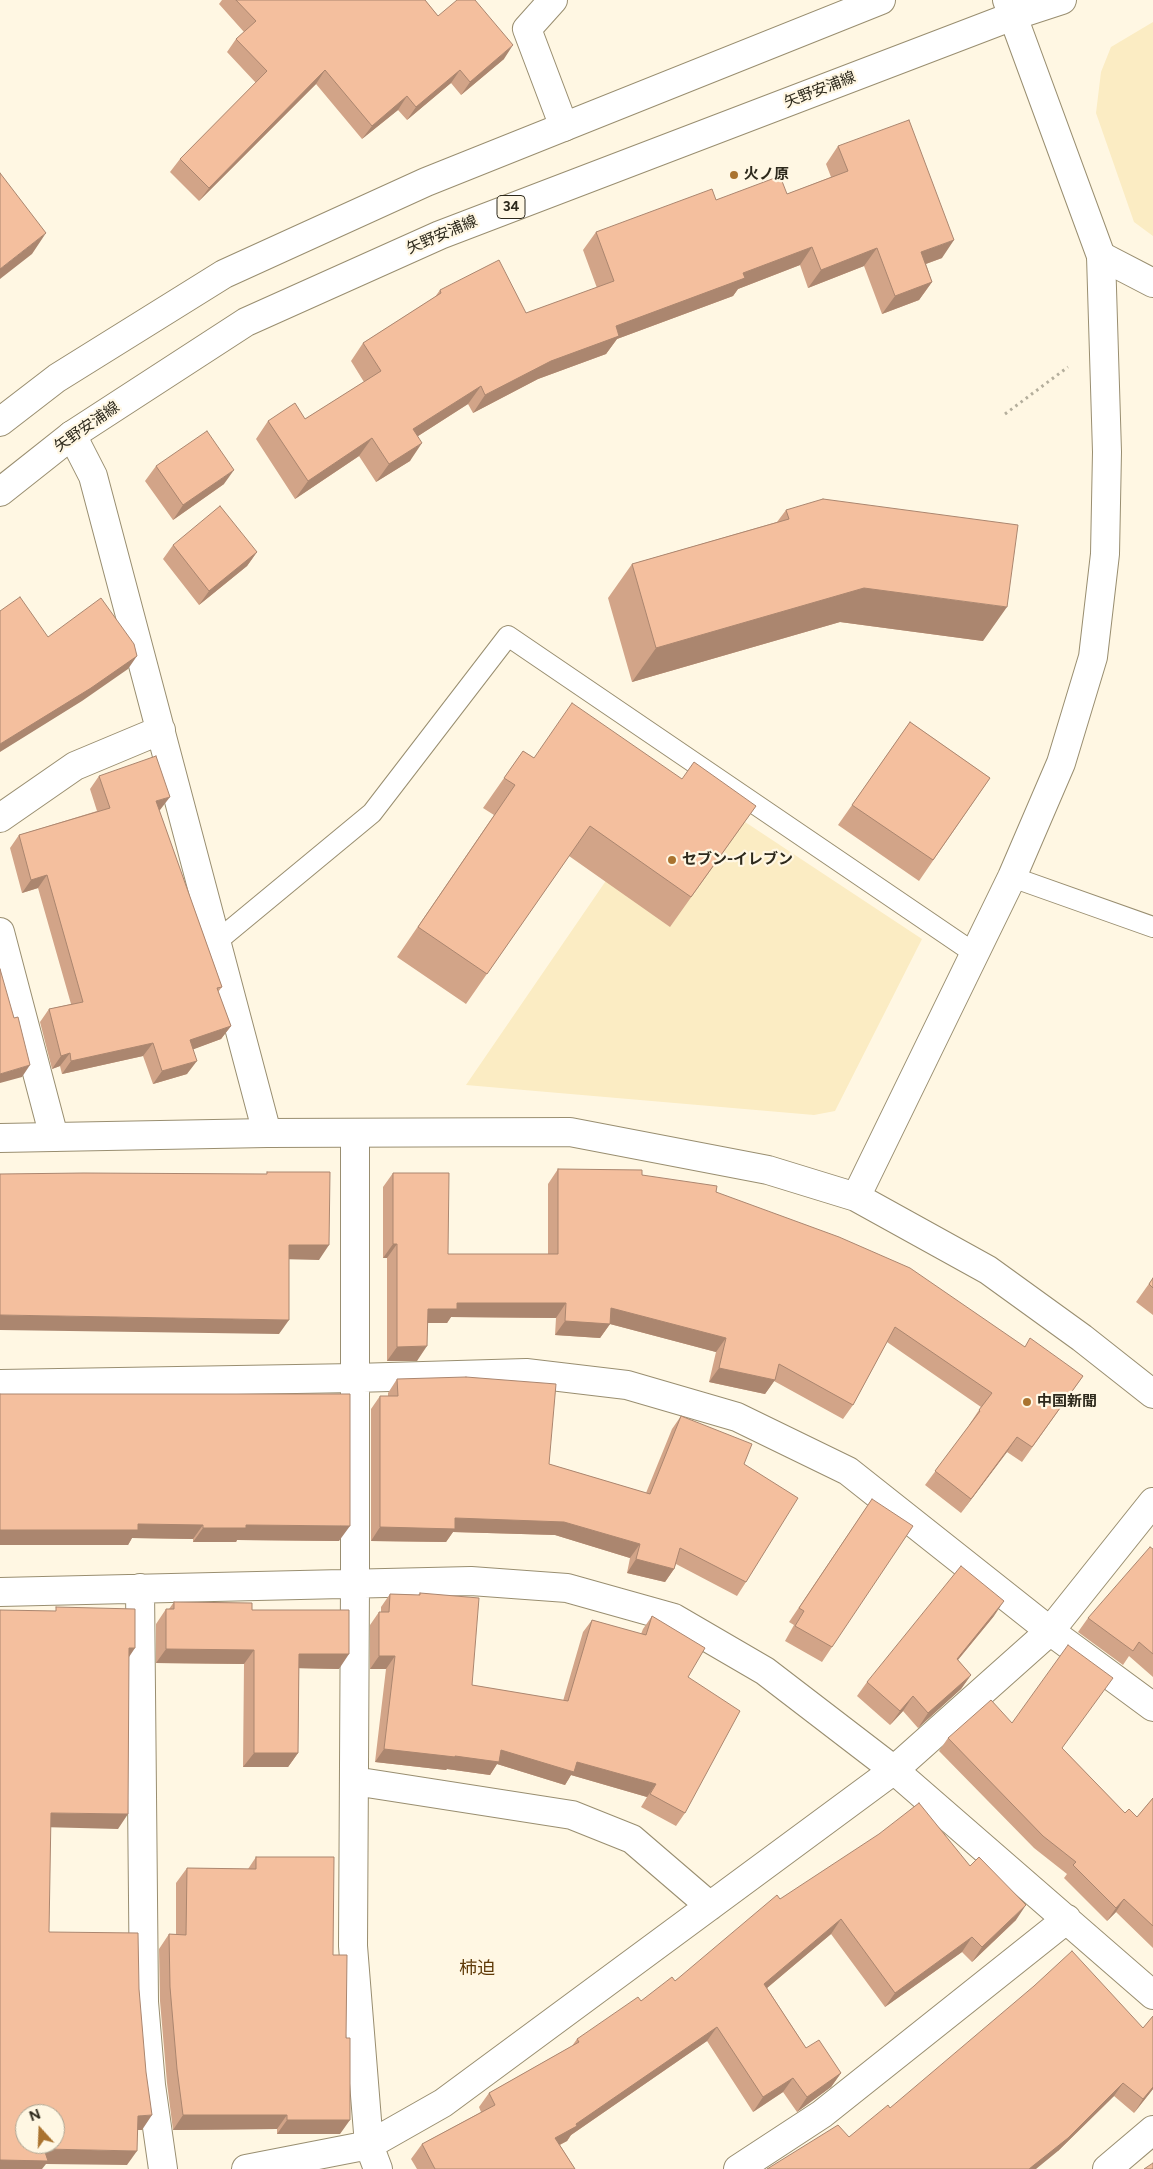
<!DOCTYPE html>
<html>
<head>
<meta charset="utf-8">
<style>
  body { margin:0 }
  #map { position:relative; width:1153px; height:2169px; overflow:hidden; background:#fff7e3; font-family:Figtree,sans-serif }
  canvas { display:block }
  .north { position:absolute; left:15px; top:2104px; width:50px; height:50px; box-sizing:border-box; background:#fff7e3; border:1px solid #aba593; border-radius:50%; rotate:340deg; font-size:14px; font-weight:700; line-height:20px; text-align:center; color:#2d291c }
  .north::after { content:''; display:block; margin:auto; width:18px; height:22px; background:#aa732f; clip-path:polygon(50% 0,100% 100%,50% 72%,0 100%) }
</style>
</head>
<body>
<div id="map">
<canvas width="1153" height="2169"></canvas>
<div class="north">N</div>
</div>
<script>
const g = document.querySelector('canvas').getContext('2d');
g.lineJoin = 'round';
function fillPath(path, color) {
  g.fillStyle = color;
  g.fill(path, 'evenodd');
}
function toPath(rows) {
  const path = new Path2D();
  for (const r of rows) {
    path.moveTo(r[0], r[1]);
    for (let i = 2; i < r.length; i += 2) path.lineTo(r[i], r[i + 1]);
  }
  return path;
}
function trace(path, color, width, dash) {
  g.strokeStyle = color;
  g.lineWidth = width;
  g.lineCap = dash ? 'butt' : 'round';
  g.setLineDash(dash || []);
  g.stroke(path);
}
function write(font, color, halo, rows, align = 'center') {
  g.font = font + ' Figtree,"Noto Sans JP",sans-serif';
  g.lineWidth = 4.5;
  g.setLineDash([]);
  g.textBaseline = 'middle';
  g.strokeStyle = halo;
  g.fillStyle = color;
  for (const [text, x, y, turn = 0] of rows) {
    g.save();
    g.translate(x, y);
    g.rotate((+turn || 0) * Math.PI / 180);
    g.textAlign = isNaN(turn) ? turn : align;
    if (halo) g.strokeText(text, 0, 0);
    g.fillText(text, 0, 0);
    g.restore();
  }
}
fillPath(toPath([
  [1153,22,1153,236,1134,222,1096,113,1101,72,1111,47],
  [677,777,922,939,835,1111,814,1115,466,1085]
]), '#fbecc3');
const service = toPath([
  [1012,877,1153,927],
  [216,942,372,813,508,636,974,953]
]);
const minor = toPath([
  [553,0,527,29,564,127],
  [1101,256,1153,283],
  [72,435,93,476,267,1133],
  [0,818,75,766,161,730],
  [0,932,54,1137],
  [355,1133,355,1584,353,1946,369,2145,378,2169],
  [0,1384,355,1378,526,1373,627,1385,737,1417,848,1471,1050,1631,1153,1707],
  [140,1588,144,2002,151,2085,163,2169],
  [0,1592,471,1581,567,1588,674,1618,765,1671,894,1770,1153,1995],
  [354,1781,572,1815,632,1839,710,1906],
  [246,2169,369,2145,443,2103,894,1770,1050,1631,1153,1502],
  [738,2169,822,2114,1067,1919],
  [1107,2169,1153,2130]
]);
const tertiary = toPath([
  [0,1138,267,1133,570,1132,768,1170,856,1197,988,1270,1082,1338,1153,1394],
  [856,1197,1012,877,1061,763,1093,657,1105,554,1107,452,1101,256,1007,0]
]);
const primary = toPath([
  [0,422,57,378,224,274,426,182,881,0],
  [0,492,72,435,246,322,440,235,1013,16,1062,0]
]);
trace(service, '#998e70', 22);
trace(minor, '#998e70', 30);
trace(tertiary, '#998e70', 30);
trace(primary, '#998e70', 30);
trace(toPath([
  [1005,414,1068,367]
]), '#b4ae9c', 3, [2.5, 4]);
trace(service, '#fff', 20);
trace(minor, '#fff', 28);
trace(tertiary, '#fff', 28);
trace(primary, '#fff', 28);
fillPath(toPath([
  [222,0,425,0,438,16,504,59,461,95,451,83,407,120,398,110,362,139,316,84,199,201,170,172,180,159,256,83,227,52,236,39,244,32,219,4],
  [838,146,942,258,926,264,932,282,919,300,882,314,864,266,808,288,800,265,738,289,733,296,617,339,606,354,538,379,473,413,468,404,418,436,410,461,376,482,359,456,295,499,256,439,268,421,305,419,364,382,351,361,363,343,435,297,440,290,526,313,597,288,583,250,596,232,716,200,787,194,831,177,826,164],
  [156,466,224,484,173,520,145,481],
  [786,510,983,641,840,622,632,682,608,598,632,564,777,522],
  [173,545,257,552,247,566,199,605,163,559],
  [910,722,990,778,919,881,838,825],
  [523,751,534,758,682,779,756,806,670,927,569,856,466,1004,397,957,494,815,483,808],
  [99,776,160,810,159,810,222,987,218,992,231,1026,221,1039,193,1049,187,1074,153,1084,143,1056,62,1074,60,1066,52,1069,40,1022,49,1009,71,1004,38,888,22,893,10,848,19,835,97,811,90,789],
  [558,1169,642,1175,716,1192,1083,1376,1022,1462,1007,1452,961,1513,925,1485,970,1425,969,1425,981,1407,887,1342,853,1405,843,1419,774,1381,765,1394,709,1382,716,1352,610,1324,600,1338,555,1335,556,1318,451,1317,447,1323,428,1323,417,1361,387,1361,387,1258,383,1258,383,1187,393,1173,448,1254,548,1254,548,1184],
  [1153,1278,1153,1315,1136,1302],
  [397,1379,549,1464,646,1493,672,1429,681,1416,744,1464,746,1582,737,1596,676,1564,674,1569,665,1582,627,1573,630,1558,555,1535,453,1532,446,1542,371,1541,371,1409,380,1396,388,1396,388,1393],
  [0,1394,339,1541,237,1540,236,1542,193,1542,193,1539,132,1538,128,1545],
  [872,1499,832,1647,822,1662,785,1641,794,1625,789,1622],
  [1153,1549,1153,1677,1129,1656,1123,1665,1078,1632,1088,1618],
  [420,1593,472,1685,563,1701,583,1632,592,1620,641,1634,643,1629,652,1616,688,1677,685,1813,676,1826,641,1807,647,1797,571,1775,565,1785,497,1764,490,1775,447,1769,446,1770,375,1762,386,1669,370,1669,370,1625,379,1612,381,1612,381,1607,390,1594,418,1595],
  [174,1602,252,1610,339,1669,299,1668,298,1753,288,1767,243,1767,244,1664,156,1663,156,1624,166,1609,169,1609],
  [994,1616,958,1660,971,1675,961,1689,918,1728,903,1711,890,1725,857,1696,867,1682],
  [1012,1723,1062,1748,1125,1813,1137,1817,1153,1798,1153,1948,1116,1912,1107,1921,1064,1878,1067,1874,1034,1848,939,1751,948,1738],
  [256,1857,333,1955,340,2134,277,2134,277,2129,173,2130,167,2083,160,2001,159,1949,169,1934,176,1934,176,1883,187,1868,248,1869],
  [970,1866,1016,1920,972,1962,962,1952,885,2007,831,1934,767,1988,806,2048,841,2073,831,2087,797,2112,783,2092,753,2112,707,2041,571,2135,567,2141,560,2145,575,2169,417,2169,411,2159,422,2144,481,2112,479,2107,489,2093,572,2046,577,2039,675,1981,780,1899],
  [1153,2016,1153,2089,1134,2113,1114,2096,1058,2151,849,2137,890,2108,1143,2028]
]), '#d2a488');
fillPath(toPath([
  [513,45,504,59,461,95,470,82],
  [325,70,316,84,199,201,209,188],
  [460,70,451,83,407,120,416,107],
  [407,96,398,110,362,139,372,126],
  [46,233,32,254,0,279,0,269],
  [954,240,942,258,909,270,921,252],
  [812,247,800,265,738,289,733,296,617,339,606,354,538,379,473,413,485,395,616,326,743,273],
  [877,248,864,266,808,288,821,270],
  [932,282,919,300,882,314,895,296],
  [481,386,468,404,401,447,413,429],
  [372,438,359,456,295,499,308,481],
  [422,443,410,461,376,482,389,464],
  [234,470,224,484,173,520,183,505],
  [257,552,247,566,199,605,209,591],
  [864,588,1007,607,983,641,840,622,632,682,656,648],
  [137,656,128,669,82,701,0,752,0,744],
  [170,797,160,810,146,815,156,801],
  [47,875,38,888,22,893,31,880],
  [231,1026,221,1039,181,1054,190,1040],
  [153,1043,143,1056,62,1074,71,1061],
  [70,1053,60,1066,52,1069,61,1056],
  [197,1061,187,1074,153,1084,162,1071],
  [30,1065,22,1077,0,1083,0,1074],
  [393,1244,397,1244,387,1258,383,1258],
  [289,1245,329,1245,319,1260,279,1259],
  [457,1303,566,1303,556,1318,451,1317,447,1323,418,1323,428,1309],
  [611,1308,726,1338,716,1352,610,1324,600,1338,555,1335,565,1321],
  [0,1315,289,1320,279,1334,0,1330],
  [427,1346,417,1361,387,1361,397,1347],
  [719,1368,775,1380,765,1394,709,1382],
  [1017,1437,1007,1452,961,1513,971,1499],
  [455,1518,564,1522,640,1544,630,1558,555,1535,453,1532,446,1542,371,1541,380,1527],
  [138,1524,203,1525,193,1539,132,1538,128,1545,0,1545,0,1530],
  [246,1525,350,1526,339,1541,237,1540,236,1542,193,1542,203,1528],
  [636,1559,674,1569,665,1582,627,1573],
  [1004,1601,994,1616,947,1673,957,1659],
  [129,1648,135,1648,125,1663],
  [166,1649,254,1650,244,1664,156,1663],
  [299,1654,349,1654,339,1669,289,1668],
  [379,1656,395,1656,386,1669,370,1669],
  [971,1675,961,1689,918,1728,928,1713],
  [913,1696,903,1711,890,1725,900,1711],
  [384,1749,501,1750,577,1762,656,1784,647,1797,571,1775,565,1785,497,1764,490,1775,447,1769,446,1770,375,1762],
  [254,1753,298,1753,288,1767,243,1767],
  [51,1813,128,1814,118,1829,41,1827],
  [1124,1899,1116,1912,1107,1921,1116,1908],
  [1026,1905,1016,1920,972,1962,982,1947],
  [841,1919,831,1934,754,1999,764,1984],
  [972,1937,962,1952,885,2007,895,1993],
  [717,2027,707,2041,571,2135,567,2141,545,2152,555,2138],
  [841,2073,831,2087,797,2112,807,2097],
  [793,2078,783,2092,753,2112,763,2097],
  [1123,2083,1114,2096,1058,2151,1036,2169,1029,2169],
  [1153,2087,1153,2089,1134,2113,1143,2099],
  [152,2115,142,2130,127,2130,138,2116],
  [183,2115,287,2115,277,2129,173,2130],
  [287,2120,350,2120,340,2134,277,2134],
  [44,2149,137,2151,127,2165,46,2164,42,2169,0,2169,0,2160]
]), '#ab866f');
const building = toPath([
  [236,0,425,0,438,16,457,0,475,0,513,45,470,82,460,70,416,107,407,96,372,126,325,70,209,188,180,159,267,71,236,39,256,21,236,0],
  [909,120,954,240,921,252,932,282,895,296,877,248,821,270,812,247,743,273,745,278,616,326,619,336,551,361,485,395,481,386,413,429,422,443,389,464,372,438,308,481,268,421,295,403,305,419,381,371,363,343,441,293,440,290,499,260,526,313,614,281,596,232,712,189,716,200,780,176,787,194,848,171,838,146,909,120],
  [0,173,46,233,0,269,0,173],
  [207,431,234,470,183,505,156,466,207,431],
  [823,499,1018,525,1007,607,864,588,656,648,632,564,789,519,786,510,823,499],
  [220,506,257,552,209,591,173,545,220,506],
  [20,597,48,637,101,598,134,644,137,656,91,688,0,744,0,611,20,597],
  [572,703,682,779,694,762,756,806,691,897,590,826,487,974,418,927,515,785,504,778,523,751,534,758,572,703],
  [910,722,990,778,933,860,852,805,910,722],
  [156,756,170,797,156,801,222,987,217,988,231,1026,190,1040,197,1061,162,1071,153,1043,71,1061,70,1053,61,1056,49,1009,83,1002,47,875,31,880,19,835,110,808,99,776,156,756],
  [0,969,14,1018,18,1017,30,1065,0,1074,0,969],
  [558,1169,642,1170,642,1175,717,1186,716,1192,839,1237,910,1268,1025,1347,1030,1338,1083,1376,1032,1447,1017,1437,971,1499,935,1471,980,1411,979,1410,992,1393,895,1327,853,1405,779,1364,775,1380,719,1368,726,1338,611,1308,610,1324,565,1321,566,1303,457,1303,457,1309,428,1309,427,1346,397,1347,397,1244,393,1244,393,1173,449,1173,448,1254,558,1254,558,1169],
  [267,1172,330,1172,329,1245,289,1245,289,1320,0,1315,0,1174,84,1173,267,1174,267,1172],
  [1153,1278,1153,1288,1149,1284,1153,1278],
  [466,1377,556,1384,549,1464,650,1494,681,1416,752,1444,744,1464,798,1498,746,1582,680,1548,674,1569,636,1559,640,1544,564,1522,455,1518,455,1529,380,1527,380,1396,398,1396,397,1379,466,1377],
  [0,1394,350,1394,350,1526,246,1525,246,1528,203,1528,203,1525,138,1524,138,1530,0,1530,0,1394],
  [872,1499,913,1526,832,1647,795,1626,804,1611,799,1608,872,1499],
  [1150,1547,1153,1549,1153,1654,1139,1642,1133,1651,1088,1618,1150,1547],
  [961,1566,1004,1601,957,1659,971,1675,928,1713,913,1696,900,1711,867,1682,961,1566],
  [420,1593,479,1598,472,1685,568,1701,592,1620,646,1635,652,1616,705,1648,688,1677,740,1711,685,1813,650,1794,656,1784,577,1762,574,1772,501,1750,499,1762,455,1756,455,1757,384,1749,395,1656,379,1656,379,1612,389,1612,390,1594,420,1595,420,1593],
  [174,1602,252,1603,252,1610,349,1610,349,1654,299,1654,298,1753,254,1753,254,1650,166,1649,166,1609,174,1609,174,1602],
  [56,1607,135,1609,135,1648,129,1648,128,1814,51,1813,49,1932,138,1933,139,1989,146,2072,152,2115,138,2116,137,2151,44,2149,48,2161,0,2160,0,1610,56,1611,56,1607],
  [25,2114,55,2114,55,2144,25,2144,25,2114],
  [1068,1645,1113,1678,1062,1748,1125,1813,1129,1809,1137,1817,1153,1798,1153,1926,1124,1899,1116,1908,1073,1865,1076,1862,1043,1836,948,1738,991,1700,1012,1723,1068,1645],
  [919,1803,970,1866,979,1857,1026,1905,982,1947,972,1937,895,1993,841,1919,764,1984,806,2048,819,2040,841,2073,807,2097,793,2078,763,2097,717,2027,576,2124,577,2126,555,2138,575,2169,435,2169,422,2144,495,2105,489,2093,579,2042,577,2039,638,1997,641,2001,672,1977,675,1981,777,1895,780,1899,879,1834,919,1803],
  [256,1857,334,1857,333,1955,347,1955,346,2038,350,2038,350,2120,287,2120,287,2115,183,2115,177,2069,170,1987,169,1934,186,1935,187,1868,256,1869,256,1857],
  [1072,1951,1143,2028,1153,2016,1153,2087,1143,2099,1123,2083,1068,2138,1029,2169,767,2169,838,2125,849,2137,888,2105,890,2108,1034,1986,1072,1951],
  [1153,2163,1153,2169,1144,2169,1153,2163]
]);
fillPath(building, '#f4bf9e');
trace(building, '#ab866f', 1);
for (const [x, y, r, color] of [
  [734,175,5,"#aa732f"],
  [672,860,5,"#aa732f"],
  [1027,1402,5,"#aa732f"]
]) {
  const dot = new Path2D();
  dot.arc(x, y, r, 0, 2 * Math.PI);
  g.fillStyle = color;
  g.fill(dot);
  trace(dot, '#fff7e3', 2);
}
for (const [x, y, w] of [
  [511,207,28]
]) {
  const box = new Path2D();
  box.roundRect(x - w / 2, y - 11.5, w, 23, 4);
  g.fillStyle = '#fff7e3';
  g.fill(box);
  trace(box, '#2d291c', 1);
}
write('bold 14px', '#2d291c', null, [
  ["34",511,207]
]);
write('15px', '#2d291c', '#fff7e3', [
  ["矢野安浦線",820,90,-21],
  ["矢野安浦線",442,235,-23],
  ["矢野安浦線",87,427,-35]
]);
write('bold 15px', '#2d291c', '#fff7e3', [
  ["火ノ原",744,175],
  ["セブン-イレブン",682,860],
  ["中国新聞",1037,1402]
], 'left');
write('18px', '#5f3a07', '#fff7e3', [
  ["柿迫",477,1969]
]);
</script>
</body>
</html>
